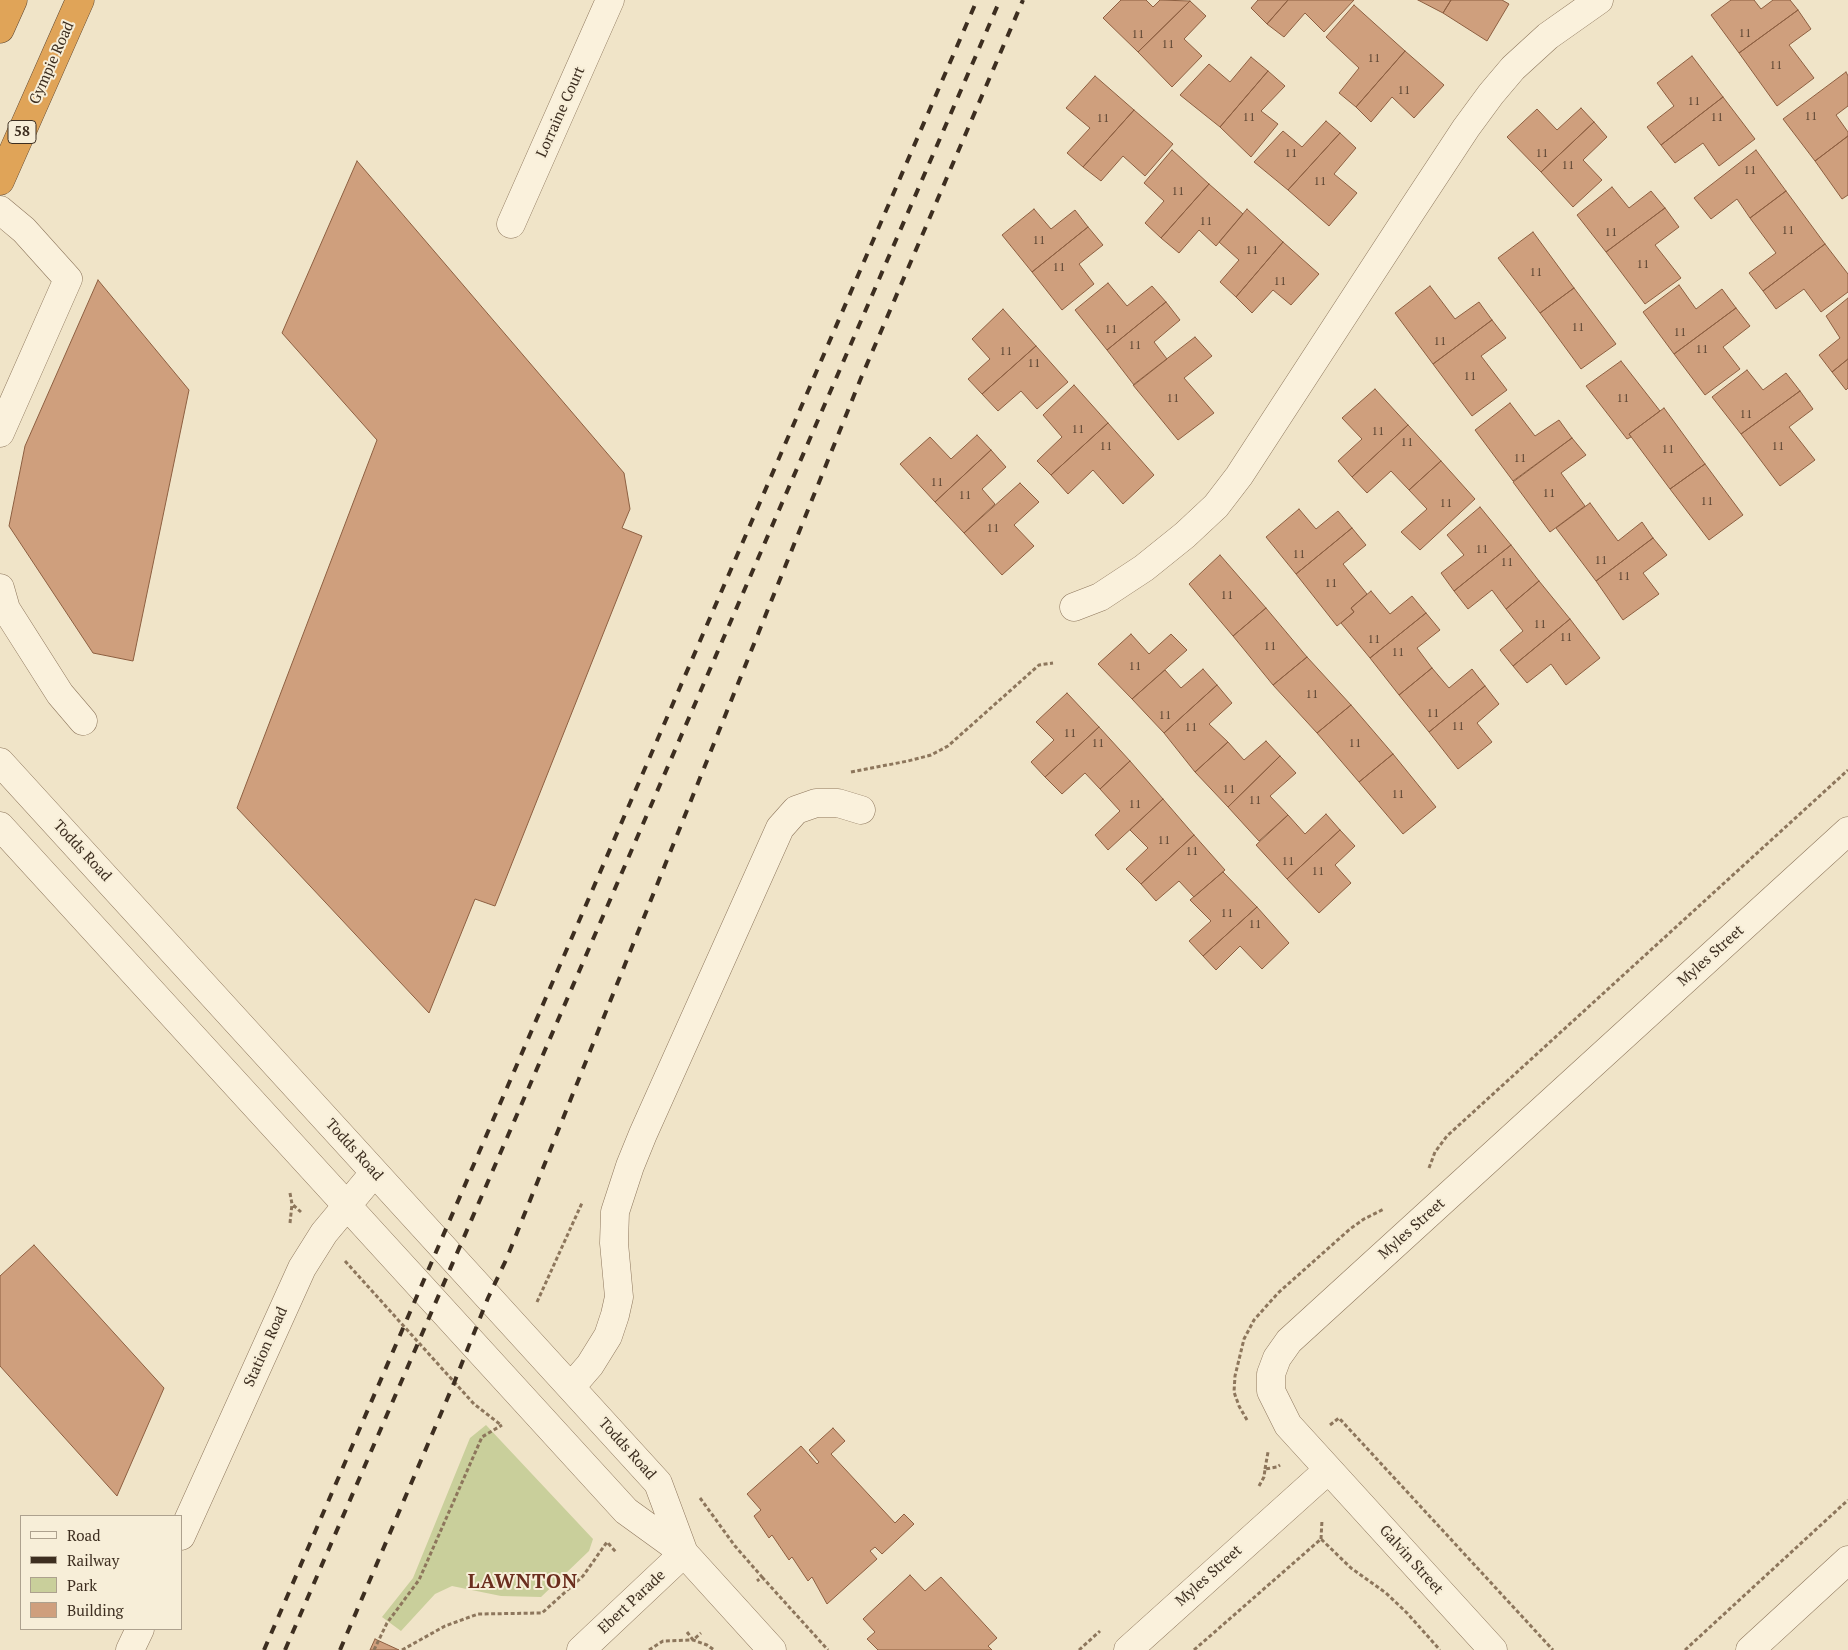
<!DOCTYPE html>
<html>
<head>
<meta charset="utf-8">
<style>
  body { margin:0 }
  #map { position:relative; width:1848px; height:1650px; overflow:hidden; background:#f0e4c8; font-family:"PT Serif",serif }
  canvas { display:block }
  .legend { position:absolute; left:20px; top:1515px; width:162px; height:115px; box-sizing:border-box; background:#f7eed8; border:1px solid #ada18e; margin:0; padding:6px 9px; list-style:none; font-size:15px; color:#3d2e20 }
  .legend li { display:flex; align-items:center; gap:10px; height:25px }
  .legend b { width:25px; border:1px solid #ada18e }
</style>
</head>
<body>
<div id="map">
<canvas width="1848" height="1650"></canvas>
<ul class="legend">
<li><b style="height:6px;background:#faf1dc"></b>Road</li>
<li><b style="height:6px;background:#3d2e20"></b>Railway</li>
<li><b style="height:14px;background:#c9cf9b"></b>Park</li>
<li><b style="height:14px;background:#cf9f7d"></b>Building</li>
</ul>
</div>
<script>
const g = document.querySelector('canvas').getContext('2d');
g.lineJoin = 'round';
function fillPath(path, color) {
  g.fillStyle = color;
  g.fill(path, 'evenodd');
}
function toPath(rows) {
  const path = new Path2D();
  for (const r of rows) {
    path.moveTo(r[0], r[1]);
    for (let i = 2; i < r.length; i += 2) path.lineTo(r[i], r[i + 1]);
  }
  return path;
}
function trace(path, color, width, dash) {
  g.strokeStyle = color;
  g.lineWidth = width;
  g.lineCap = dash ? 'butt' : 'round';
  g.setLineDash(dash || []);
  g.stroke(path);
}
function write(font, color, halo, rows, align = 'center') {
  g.font = font + ' "PT Serif",serif';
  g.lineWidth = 4;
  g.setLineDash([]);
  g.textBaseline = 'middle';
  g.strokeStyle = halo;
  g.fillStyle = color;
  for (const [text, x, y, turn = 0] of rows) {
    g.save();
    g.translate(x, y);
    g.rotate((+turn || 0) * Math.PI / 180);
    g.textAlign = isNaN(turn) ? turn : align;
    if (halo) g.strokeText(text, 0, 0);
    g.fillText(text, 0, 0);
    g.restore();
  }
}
fillPath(toPath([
  [486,1425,593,1539,589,1551,541,1597,501,1596,452,1586,435,1594,401,1631,382,1617,413,1578,470,1438]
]), '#c9cf9b');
const building = toPath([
  [1121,0,1146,0,1153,7,1160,0,1190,1,1138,52,1103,18,1121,0],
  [1258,0,1288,0,1267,24,1251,8,1258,0],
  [1288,0,1354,0,1324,32,1305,13,1284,37,1267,24,1288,0],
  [1418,0,1451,0,1443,13,1418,0],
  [1451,0,1502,0,1509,4,1487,41,1443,13,1451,0],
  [1731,0,1754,0,1761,9,1773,0,1790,0,1798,10,1739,53,1711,15,1731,0],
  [1190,1,1206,16,1184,39,1202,56,1172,87,1138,52,1190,1],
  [1354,5,1405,51,1356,107,1339,93,1359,68,1326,37,1354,5],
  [1798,10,1811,29,1789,45,1814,78,1777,106,1739,53,1798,10],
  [1405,51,1444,85,1414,118,1392,97,1371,122,1356,107,1405,51],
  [1692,56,1723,97,1661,145,1647,127,1674,106,1657,83,1692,56],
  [1251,57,1268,71,1220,127,1180,95,1209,64,1230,82,1251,57],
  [1268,71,1285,86,1261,111,1278,124,1251,157,1220,127,1268,71],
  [1846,72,1848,76,1848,106,1836,115,1848,132,1848,136,1815,161,1783,119,1846,72],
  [1095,76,1134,110,1083,167,1067,153,1090,128,1066,108,1095,76],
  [1723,97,1755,139,1719,166,1703,143,1675,163,1661,145,1723,97],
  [1581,108,1594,122,1541,172,1507,137,1537,109,1557,130,1581,108],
  [1134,110,1173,144,1145,176,1123,156,1101,181,1083,167,1134,110],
  [1326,121,1340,133,1288,190,1254,162,1283,131,1302,147,1326,121],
  [1594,122,1607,137,1583,160,1602,180,1573,207,1541,172,1594,122],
  [1340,133,1356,148,1334,174,1357,193,1329,226,1288,190,1340,133],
  [1848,136,1848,195,1842,199,1815,161,1848,136],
  [1172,150,1209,184,1161,238,1145,223,1164,201,1144,183,1172,150],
  [1756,150,1786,191,1750,218,1737,199,1711,219,1694,198,1756,150],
  [357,161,624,473,630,509,622,528,642,536,495,906,475,899,429,1013,237,808,377,440,282,333,357,161],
  [1209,184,1243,214,1216,246,1199,230,1179,253,1161,238,1209,184],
  [1612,187,1629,208,1651,191,1665,208,1606,252,1577,215,1612,187],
  [1786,191,1825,244,1763,291,1749,273,1776,253,1750,218,1786,191],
  [1665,208,1679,227,1655,245,1681,278,1645,304,1606,252,1665,208],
  [1034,209,1051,229,1075,210,1088,227,1032,272,1002,235,1034,209],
  [1247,209,1283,242,1236,297,1220,282,1239,260,1219,242,1247,209],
  [1088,227,1103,245,1079,264,1094,284,1062,310,1032,272,1088,227],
  [1533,232,1574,288,1540,313,1498,258,1533,232],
  [1283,242,1319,274,1291,305,1273,290,1252,313,1236,297,1283,242],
  [1825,244,1848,274,1848,292,1821,312,1804,289,1776,309,1763,291,1825,244],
  [98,280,189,390,133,661,93,653,9,526,25,446,98,280],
  [1108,283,1127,306,1152,286,1166,302,1107,350,1075,310,1108,283],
  [1679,285,1696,309,1722,289,1736,308,1674,354,1643,312,1679,285],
  [1430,286,1455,319,1479,302,1492,320,1433,364,1395,313,1430,286],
  [1574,288,1616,344,1581,369,1540,313,1574,288],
  [1848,298,1848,359,1832,372,1819,355,1840,338,1826,316,1848,298],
  [1166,302,1180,320,1154,342,1167,359,1134,385,1107,350,1166,302],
  [1736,308,1750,326,1723,347,1740,369,1705,395,1674,354,1736,308],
  [1003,309,1036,346,982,394,968,379,990,359,972,339,1003,309],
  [1492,320,1506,338,1481,356,1507,390,1472,416,1433,364,1492,320],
  [1195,337,1212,356,1184,378,1214,413,1178,440,1133,385,1195,337],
  [1036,346,1068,382,1037,409,1021,391,998,411,982,394,1036,346],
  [1848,359,1848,388,1846,390,1832,372,1848,359],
  [1621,361,1660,411,1629,434,1631,437,1627,439,1586,386,1621,361],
  [1747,370,1763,390,1786,373,1800,391,1741,434,1712,397,1747,370],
  [1074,385,1108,423,1051,475,1037,461,1062,437,1043,415,1074,385],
  [1375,389,1408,425,1352,477,1338,461,1362,439,1342,418,1375,389],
  [1800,391,1813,409,1789,427,1815,460,1780,486,1741,434,1800,391],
  [1510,403,1535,436,1559,420,1572,438,1513,481,1475,430,1510,403],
  [1664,408,1705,464,1670,489,1629,434,1664,408],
  [1108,423,1154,475,1123,504,1093,470,1068,494,1051,475,1108,423],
  [1408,425,1441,461,1409,490,1391,471,1367,493,1352,477,1408,425],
  [977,435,991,450,935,502,900,464,930,437,951,459,977,435],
  [1572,438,1586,455,1561,473,1585,506,1550,532,1513,482,1572,438],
  [991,450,1006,467,982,489,995,504,964,533,935,502,991,450],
  [1441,461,1475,499,1420,550,1401,532,1427,509,1409,490,1441,461],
  [1705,464,1743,515,1709,540,1670,489,1705,464],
  [1020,483,1039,502,1014,525,1034,546,1002,575,964,533,1020,483],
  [1590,503,1618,541,1642,522,1653,538,1596,581,1556,528,1590,503],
  [1480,507,1511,545,1454,591,1441,573,1464,555,1447,535,1480,507],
  [1299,509,1316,529,1338,511,1352,528,1296,574,1266,537,1299,509],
  [1352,528,1366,545,1343,564,1367,594,1351,608,1354,612,1337,626,1296,574,1352,528],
  [1653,538,1667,555,1643,573,1659,594,1623,620,1596,581,1653,538],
  [1511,545,1539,581,1506,609,1492,590,1468,609,1454,591,1511,545],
  [1220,555,1266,608,1233,636,1189,584,1220,555],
  [1539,581,1570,619,1513,666,1500,650,1523,631,1506,609,1539,581],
  [1371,591,1390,614,1412,596,1426,613,1370,658,1341,623,1354,612,1351,608,1371,591],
  [1266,608,1307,657,1273,685,1233,636,1266,608],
  [1426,613,1440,630,1417,648,1432,668,1399,695,1370,658,1426,613],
  [1570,619,1600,658,1566,685,1551,664,1527,683,1513,666,1570,619],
  [1131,634,1149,654,1171,634,1187,650,1132,699,1098,664,1131,634],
  [1307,657,1351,705,1317,733,1273,685,1307,657],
  [1432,668,1449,688,1472,669,1485,686,1429,732,1399,695,1432,668],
  [1203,669,1217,685,1164,733,1132,699,1165,670,1181,688,1203,669],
  [1217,685,1232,703,1209,724,1228,742,1195,772,1164,733,1217,685],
  [1485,686,1499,704,1477,723,1492,742,1458,769,1429,732,1485,686],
  [1067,693,1099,727,1045,777,1031,762,1054,740,1036,722,1067,693],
  [1351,705,1393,754,1359,782,1317,733,1351,705],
  [1099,727,1130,761,1100,789,1085,773,1062,794,1045,777,1099,727],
  [1266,741,1280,756,1228,807,1195,772,1228,742,1244,760,1266,741],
  [1393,754,1436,807,1403,834,1359,782,1393,754],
  [1280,756,1296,773,1270,796,1288,815,1259,841,1228,807,1280,756],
  [1130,761,1163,799,1108,850,1095,835,1120,811,1100,789,1130,761],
  [1163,799,1194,835,1141,884,1126,869,1148,848,1130,830,1163,799],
  [1326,814,1340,830,1287,879,1256,845,1288,815,1305,834,1326,814],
  [1340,830,1355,846,1335,865,1351,883,1319,913,1287,879,1340,830],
  [1194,835,1225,870,1194,897,1179,881,1156,901,1141,884,1194,835],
  [1223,872,1257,907,1203,956,1189,941,1211,921,1190,900,1223,872],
  [1257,907,1289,943,1262,969,1240,946,1216,970,1203,956,1257,907],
  [34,1245,164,1388,117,1496,0,1366,0,1276,34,1245],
  [833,1428,845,1441,831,1454,895,1523,904,1514,914,1524,882,1554,875,1547,870,1551,877,1559,827,1604,812,1577,808,1581,792,1557,789,1560,772,1535,769,1538,754,1516,761,1510,747,1494,801,1446,817,1464,819,1462,809,1450,833,1428],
  [910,1575,925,1591,941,1577,997,1638,988,1646,992,1650,878,1650,867,1639,875,1632,863,1619,910,1575],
  [375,1639,399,1650,370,1650,375,1639]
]);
fillPath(building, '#cf9f7d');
trace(building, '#8d5f41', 1);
const minor = toPath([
  [0,210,24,230,68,279,0,433],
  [511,224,610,0],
  [0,588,6,609,60,694,83,721],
  [1074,607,1100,597,1144,568,1185,535,1216,506,1239,476,1412,210,1466,128,1491,94,1513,68,1548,36,1599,0],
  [0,762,658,1483,684,1553],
  [0,826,626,1511,684,1553,772,1650],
  [571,1387,590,1365,608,1336,615,1315,619,1297,614,1243,615,1212,630,1166,643,1134,780,828,796,810,816,803,838,803,861,810],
  [181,1536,302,1268,324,1233,374,1173],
  [130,1650,140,1629],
  [581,1650,684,1553],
  [1128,1650,1328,1470],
  [1493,1650,1288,1425,1271,1391,1271,1374,1277,1358,1289,1341,1848,831],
  [1750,1650,1848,1560]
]);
const highway = toPath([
  [0,29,13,0],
  [0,181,80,0]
]);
trace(minor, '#8d765c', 29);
trace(highway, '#5b4430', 29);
trace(toPath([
  [851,772,908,761,931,755,948,746,1039,665,1053,663],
  [1429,1168,1435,1152,1447,1136,1848,770],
  [290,1193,292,1204,301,1212],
  [290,1223,292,1204],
  [345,1261,474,1404,501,1425],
  [537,1302,582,1203],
  [1247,1420,1239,1406,1234,1392,1235,1376,1244,1339,1254,1320,1278,1293,1350,1229,1364,1219,1384,1209],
  [1330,1425,1339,1418,1553,1650],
  [1265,1469,1268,1452],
  [1259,1486,1264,1477,1265,1469,1277,1467,1280,1465],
  [700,1498,735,1546,762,1577,757,1581],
  [1321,1539,1322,1520],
  [762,1577,828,1650],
  [687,1632,693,1640,701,1633],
  [374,1650,387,1623,419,1580,482,1437,502,1425],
  [402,1650,445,1626,478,1614,542,1613,583,1576,607,1542,616,1552],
  [649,1650,663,1641,693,1640,707,1645,714,1650],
  [1079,1650,1100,1631],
  [1194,1650,1321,1539,1351,1568,1386,1593,1407,1613,1440,1650],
  [1685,1650,1848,1500]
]), '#8d765c', 3, [4, 2.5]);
trace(minor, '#faf1dc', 28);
trace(highway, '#e0a458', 28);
trace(toPath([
  [264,1650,977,0],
  [285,1650,1000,0],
  [340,1650,454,1383,488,1298,506,1260,861,378,1023,0]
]), '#3d2e20', 4, [9, 9]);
write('12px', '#624a37', null, [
  ["11",1745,34],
  ["11",1138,35],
  ["11",1168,45],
  ["11",1374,59],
  ["11",1776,66],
  ["11",1404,91],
  ["11",1694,102],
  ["11",1811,117],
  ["11",1249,118],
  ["11",1717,118],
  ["11",1103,119],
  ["11",1291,154],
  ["11",1542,154],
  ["11",1568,166],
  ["11",1750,171],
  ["11",1320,182],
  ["11",1178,192],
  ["11",1206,222],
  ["11",1788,231],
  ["11",1611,233],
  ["11",1039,241],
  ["11",1252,251],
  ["11",1643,265],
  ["11",1059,268],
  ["11",1536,273],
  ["11",1280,282],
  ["11",1578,328],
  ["11",1111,330],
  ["11",1680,333],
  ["11",1440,342],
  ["11",1135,346],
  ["11",1702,350],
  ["11",1006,352],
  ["11",1034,364],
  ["11",1470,377],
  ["11",1173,399],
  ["11",1623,399],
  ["11",1746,415],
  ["11",1078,430],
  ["11",1378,432],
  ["11",1407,443],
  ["11",1106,447],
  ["11",1778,447],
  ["11",1668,450],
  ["11",1520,459],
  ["11",937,483],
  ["11",1549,494],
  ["11",965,496],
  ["11",1707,502],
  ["11",1446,504],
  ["11",993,529],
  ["11",1482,550],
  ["11",1299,555],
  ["11",1601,561],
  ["11",1507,563],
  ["11",1624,577],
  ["11",1331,584],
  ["11",1227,596],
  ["11",1540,625],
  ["11",1566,638],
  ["11",1374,640],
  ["11",1270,647],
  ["11",1398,653],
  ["11",1135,667],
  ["11",1312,695],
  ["11",1433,714],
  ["11",1165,716],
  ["11",1458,727],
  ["11",1191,728],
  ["11",1070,734],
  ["11",1098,744],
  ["11",1355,744],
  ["11",1229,790],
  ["11",1398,795],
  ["11",1255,801],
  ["11",1135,805],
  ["11",1164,841],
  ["11",1192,852],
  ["11",1288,862],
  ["11",1318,872],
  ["11",1227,914],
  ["11",1255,925]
]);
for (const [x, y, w] of [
  [22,132,28]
]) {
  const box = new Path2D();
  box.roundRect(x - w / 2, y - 11.5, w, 23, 4);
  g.fillStyle = '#f7eed8';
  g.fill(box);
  trace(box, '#3d2e20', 1);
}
write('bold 14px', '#3d2e20', null, [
  ["58",22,132]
]);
write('15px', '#3d2e20', '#f7eed8', [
  ["Gympie Road",52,63,-66],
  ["Lorraine Court",561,112,-66],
  ["Todds Road",82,851,47],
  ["Myles Street",1711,956,-42],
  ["Todds Road",354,1150,48],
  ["Myles Street",1412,1229,-42],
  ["Station Road",266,1347,-66],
  ["Todds Road",627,1449,48],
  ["Galvin Street",1411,1560,48],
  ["Myles Street",1209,1576,-42],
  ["Ebert Parade",632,1602,-43]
]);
g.letterSpacing = '1px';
write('bold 20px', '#6b2e1e', '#f7eed8', [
  ["LAWNTON",523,1582]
]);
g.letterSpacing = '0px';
</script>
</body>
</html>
